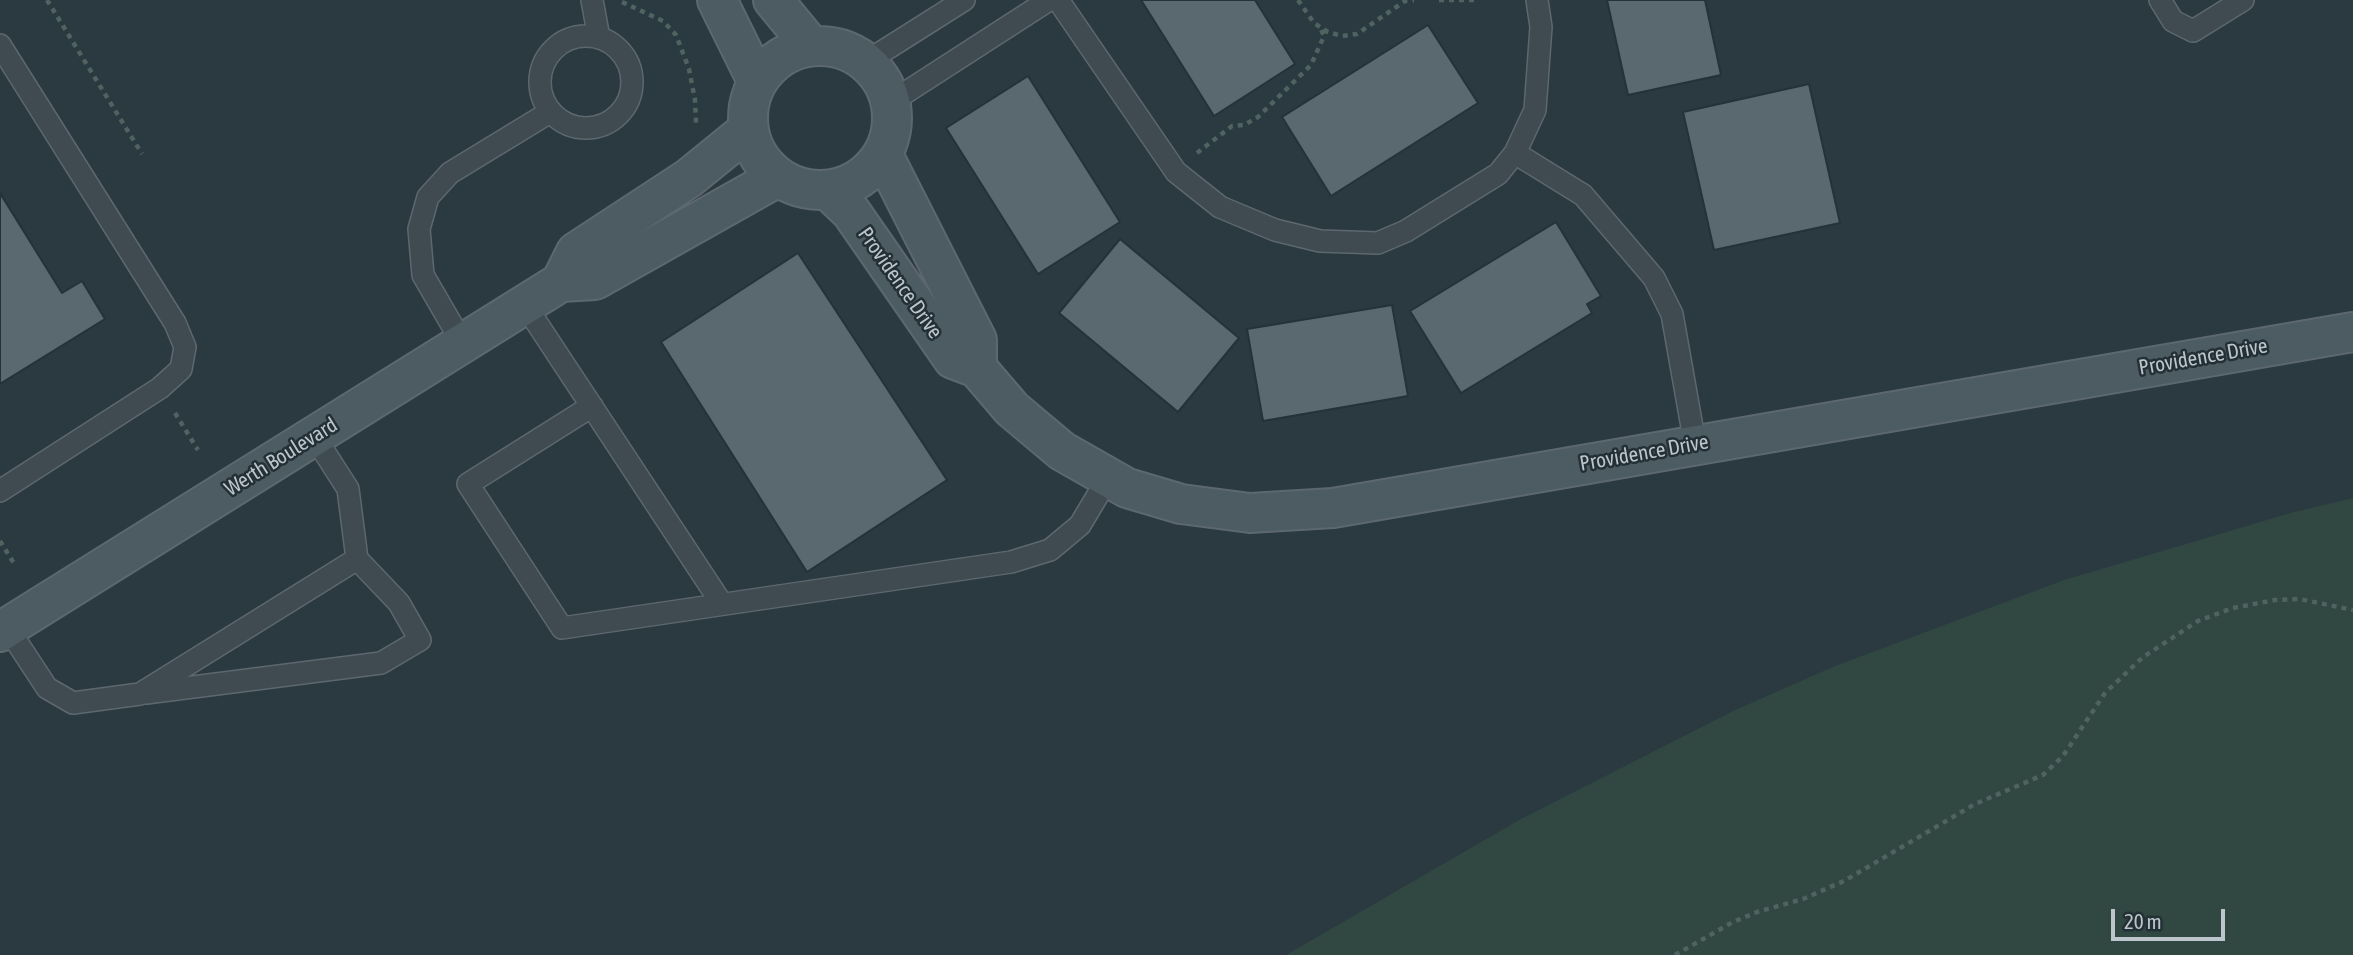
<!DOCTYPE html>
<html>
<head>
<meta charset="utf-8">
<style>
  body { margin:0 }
  #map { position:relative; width:2353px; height:955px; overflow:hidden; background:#2b3941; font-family:"Asap Condensed",sans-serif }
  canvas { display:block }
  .scale { position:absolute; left:2111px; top:909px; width:114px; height:32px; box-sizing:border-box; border:4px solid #bcc5cb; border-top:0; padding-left:9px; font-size:21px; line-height:24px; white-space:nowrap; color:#bcc5cb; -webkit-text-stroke:5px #233036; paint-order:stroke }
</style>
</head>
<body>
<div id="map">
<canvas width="2353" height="955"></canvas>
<div class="scale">20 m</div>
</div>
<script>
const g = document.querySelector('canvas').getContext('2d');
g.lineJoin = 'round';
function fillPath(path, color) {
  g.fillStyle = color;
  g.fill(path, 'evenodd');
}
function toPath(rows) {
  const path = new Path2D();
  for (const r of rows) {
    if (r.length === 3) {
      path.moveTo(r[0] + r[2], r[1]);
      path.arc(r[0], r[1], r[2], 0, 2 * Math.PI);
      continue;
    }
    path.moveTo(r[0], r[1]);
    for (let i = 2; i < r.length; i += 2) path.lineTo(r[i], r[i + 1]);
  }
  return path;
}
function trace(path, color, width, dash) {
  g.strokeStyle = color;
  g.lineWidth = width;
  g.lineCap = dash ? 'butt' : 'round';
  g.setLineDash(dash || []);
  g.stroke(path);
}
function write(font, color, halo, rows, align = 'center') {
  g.font = font + ' "Asap Condensed",sans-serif';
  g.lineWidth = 5;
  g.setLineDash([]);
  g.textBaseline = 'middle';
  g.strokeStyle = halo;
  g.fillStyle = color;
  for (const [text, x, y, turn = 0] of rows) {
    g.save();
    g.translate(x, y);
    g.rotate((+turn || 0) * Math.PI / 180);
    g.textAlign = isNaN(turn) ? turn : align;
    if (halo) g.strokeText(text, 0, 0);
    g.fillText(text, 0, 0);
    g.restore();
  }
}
fillPath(toPath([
  [2353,498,2353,955,1286,955,1519,820,1733,711,1835,666,2064,580,2294,512]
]), '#314742');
const building = toPath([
  [1141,0,1255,0,1295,64,1214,116,1141,0],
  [1607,0,1705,0,1721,75,1628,95,1607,0],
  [1428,25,1478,103,1331,196,1282,117,1428,25],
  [1028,76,1120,222,1038,274,946,128,1028,76],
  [1809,84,1840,223,1714,250,1683,112,1809,84],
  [0,193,62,293,82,281,105,319,0,384,0,193],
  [1556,222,1601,296,1587,304,1592,313,1461,393,1410,311,1556,222],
  [1120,239,1239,338,1178,412,1059,313,1120,239],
  [798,253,947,480,807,572,661,342,798,253],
  [1392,305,1408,396,1263,421,1247,329,1392,305]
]);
fillPath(building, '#5a6870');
trace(building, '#253238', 2);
const lane = toPath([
  [592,0,599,38],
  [1058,0,1176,172,1220,207,1275,230,1320,241,1378,243,1406,231,1498,174,1515,153,1535,110,1541,27,1537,0],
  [2160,0,2173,21,2193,31,2243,0],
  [586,82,46],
  [0,45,175,323,185,347,181,369,160,388,0,491],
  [866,62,964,0],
  [891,102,1049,0],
  [1515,153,1583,195,1654,278,1672,314,1695,444],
  [525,305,722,604],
  [463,344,423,275,419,229,428,197,450,173,550,112],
  [592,406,468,484,562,628,1011,562,1050,550,1080,525,1108,478],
  [7,627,47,688,73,703,140,694,357,559,348,489,314,436],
  [146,693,381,663,420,640,399,603,357,559]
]);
const secondary = toPath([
  [717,0,757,81],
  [773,0,811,46],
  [820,118,72],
  [883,155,977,340,977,368],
  [828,190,851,212,953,359,977,368,1012,409,1062,451,1127,488,1181,504,1250,513,1333,508,2353,332],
  [561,282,576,252,689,178,748,130],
  [0,632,561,282,595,280,778,177]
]);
trace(lane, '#5d686e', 24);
trace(secondary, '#5d686e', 42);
trace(toPath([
  [47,0,142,154],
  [1298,0,1314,23,1328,32,1342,36,1357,34,1405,1,1414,0],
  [1439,0,1477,0],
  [622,2,663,21,676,35,689,69,695,100,696,123],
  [1197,153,1232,126,1244,125,1258,117,1311,65,1324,36,1320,27],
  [175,413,198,450],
  [0,541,15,565],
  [1675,955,1733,922,1757,912,1803,899,1844,881,1975,804,2043,775,2063,756,2105,693,2143,657,2198,621,2233,608,2275,600,2299,599,2353,610]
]), '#4f6360', 4.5, [5, 5]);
trace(lane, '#3f4b51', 21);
trace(secondary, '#4d5b63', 38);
write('21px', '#bcc5cb', '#233036', [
  ["Providence Drive",900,283,55],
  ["Providence Drive",2203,357,-10],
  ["Providence Drive",1644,453,-10],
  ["Werth Boulevard",281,457,-32]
]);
</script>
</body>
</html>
